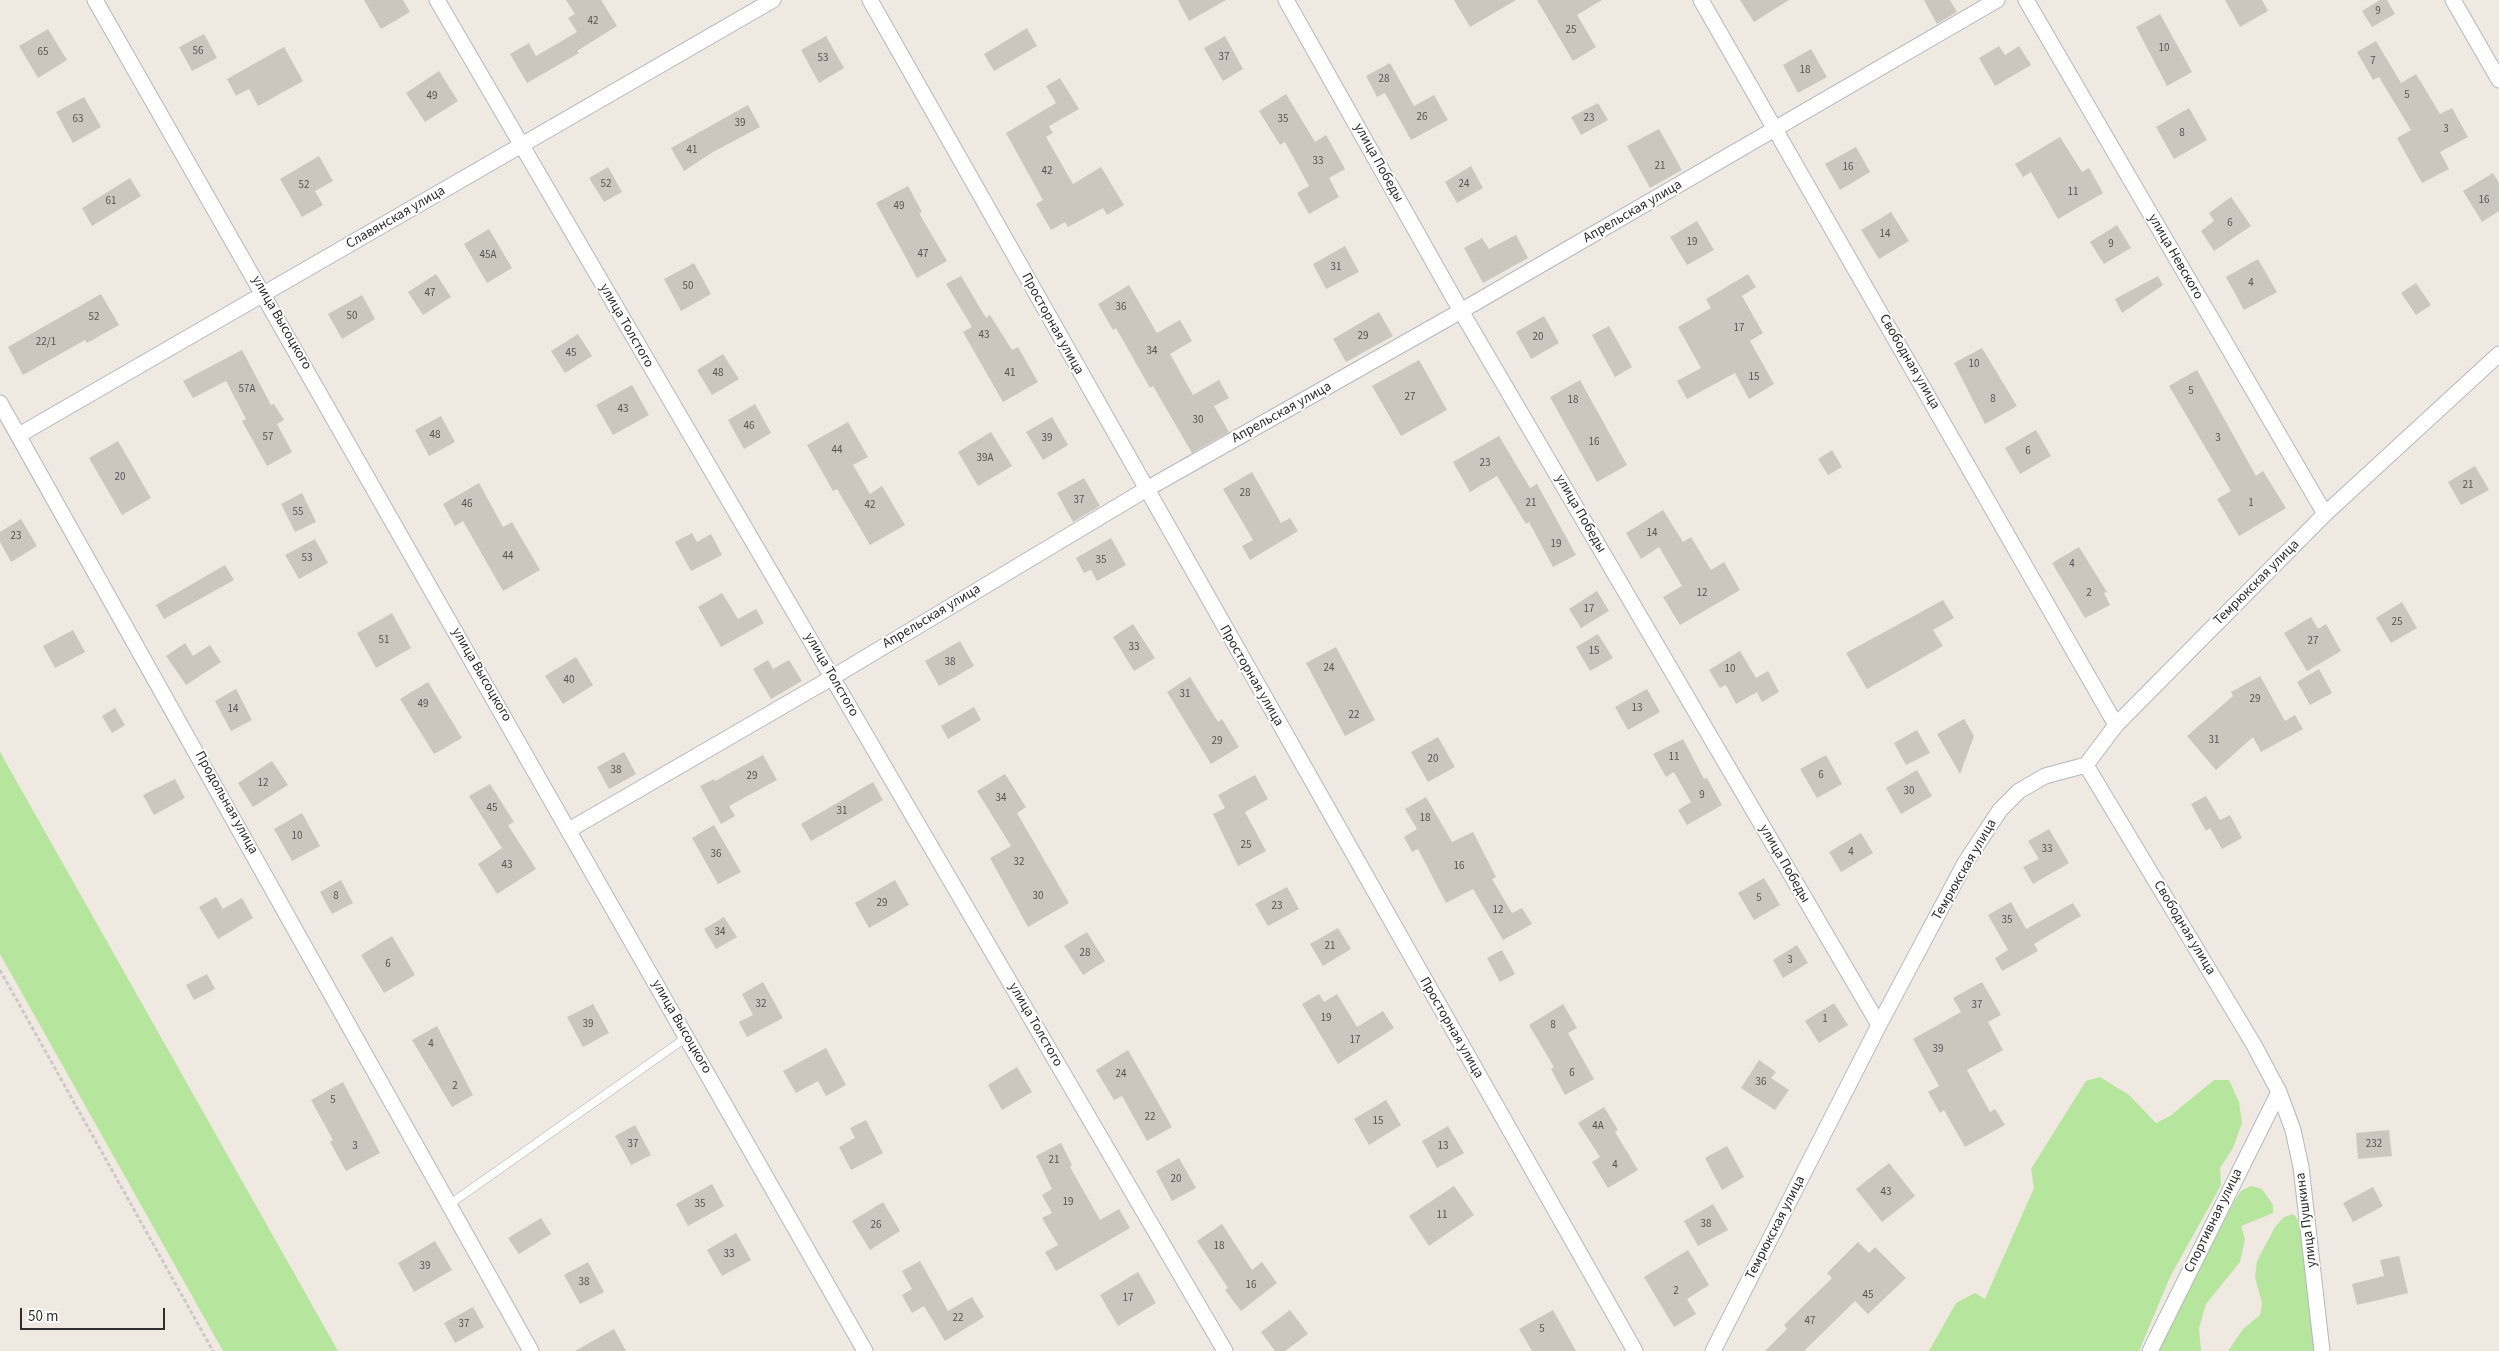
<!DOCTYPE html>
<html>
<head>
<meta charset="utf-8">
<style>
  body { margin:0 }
  #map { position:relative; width:2499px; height:1351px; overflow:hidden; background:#efe9e1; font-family:"Source Sans 3",sans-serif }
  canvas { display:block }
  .scale { position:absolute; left:20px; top:1308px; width:145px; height:22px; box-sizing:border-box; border:2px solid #2e2e2e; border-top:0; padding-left:6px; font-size:15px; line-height:18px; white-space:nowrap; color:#2e2e2e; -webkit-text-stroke:4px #fff; paint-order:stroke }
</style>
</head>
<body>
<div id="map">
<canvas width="2499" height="1351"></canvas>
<div class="scale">50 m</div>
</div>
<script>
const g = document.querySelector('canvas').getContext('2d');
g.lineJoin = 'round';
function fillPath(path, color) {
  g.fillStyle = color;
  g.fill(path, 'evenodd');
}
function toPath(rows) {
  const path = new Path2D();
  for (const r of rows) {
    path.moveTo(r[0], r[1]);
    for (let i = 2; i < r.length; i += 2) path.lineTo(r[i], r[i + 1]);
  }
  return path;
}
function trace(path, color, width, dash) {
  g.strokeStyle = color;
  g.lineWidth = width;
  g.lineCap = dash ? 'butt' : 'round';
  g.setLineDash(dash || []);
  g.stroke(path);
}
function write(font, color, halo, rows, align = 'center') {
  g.font = font + ' "Source Sans 3",sans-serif';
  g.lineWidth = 4;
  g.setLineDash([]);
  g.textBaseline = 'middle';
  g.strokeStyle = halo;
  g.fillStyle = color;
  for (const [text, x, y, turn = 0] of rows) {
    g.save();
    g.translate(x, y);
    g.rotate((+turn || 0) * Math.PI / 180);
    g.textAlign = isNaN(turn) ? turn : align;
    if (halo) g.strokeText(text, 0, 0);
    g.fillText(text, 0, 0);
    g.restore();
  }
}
fillPath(toPath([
  [0,752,338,1351,223,1351,0,954],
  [2100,1077,2129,1095,2156,1123,2170,1116,2214,1080,2229,1080,2239,1102,2242,1123,2233,1148,2220,1168,2221,1185,2170,1277,2139,1351,1929,1351,1956,1303,1975,1293,1985,1299,2034,1188,2031,1169,2086,1081],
  [2251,1186,2262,1189,2273,1205,2273,1213,2241,1226,2245,1239,2240,1262,2206,1304,2199,1328,2201,1351,2157,1351,2234,1202,2241,1191],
  [2293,1214,2299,1221,2317,1351,2228,1351,2243,1329,2260,1315,2262,1303,2255,1277,2257,1261,2275,1227,2284,1217]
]), '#b6e59e');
fillPath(toPath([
  [364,0,403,0,410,12,381,29],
  [566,0,601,0,617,26,577,51,579,53,527,83,510,54,529,43,536,56,577,32,568,18,575,14],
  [1178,0,1226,0,1189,21],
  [1454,0,1516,0,1470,27],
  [1537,0,1602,0,1577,15,1596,47,1573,61],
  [1740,0,1789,0,1754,22],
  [1924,0,1950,0,1957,12,1937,24],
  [2225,0,2262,0,2268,11,2240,27],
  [2380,0,2387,0,2395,14,2372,27,2362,11],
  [2160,14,2192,72,2167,86,2136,27],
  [1027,28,1037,46,994,71,984,54],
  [48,29,67,60,38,78,19,46],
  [204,34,217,58,192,71,179,47],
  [826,36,844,68,819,83,801,50],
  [1225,36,1243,69,1223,81,1204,48],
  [2376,41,2401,83,2416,74,2440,114,2452,108,2468,137,2440,152,2449,169,2422,183,2397,138,2411,130,2379,77,2373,80,2357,52],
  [1999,46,2005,55,2019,46,2031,65,1995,86,1979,58],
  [284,47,303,81,258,106,249,89,236,96,227,79],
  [1811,49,1827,77,1798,93,1783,65],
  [1390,63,1414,106,1434,95,1448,120,1411,140,1385,93,1377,97,1366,76],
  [439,71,458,101,425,122,406,93],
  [1060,78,1079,109,1049,126,1053,133,1046,137,1073,184,1101,167,1124,205,1107,215,1103,208,1068,227,1065,222,1051,230,1036,204,1043,200,1006,133,1056,103,1046,86],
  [1286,94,1315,142,1326,135,1345,169,1329,178,1339,197,1309,214,1297,193,1309,186,1285,142,1280,145,1259,111],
  [84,97,101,127,73,143,56,112],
  [1598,103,1608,120,1581,135,1571,117],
  [748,105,760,127,713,152,684,171,671,148],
  [2189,108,2207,140,2174,159,2156,127],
  [1659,129,1682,170,1650,188,1627,146],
  [2060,137,2082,172,2089,168,2103,193,2058,219,2031,172,2023,177,2015,164],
  [1856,147,1870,172,1840,190,1825,164],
  [319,156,333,181,315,191,323,205,302,217,280,179],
  [1471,166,1483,188,1457,203,1445,182],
  [608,167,622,192,604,202,589,178],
  [2493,173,2499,183,2499,211,2482,222,2463,191],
  [130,178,141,196,92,226,82,208],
  [908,186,922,212,919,213,947,261,917,278,876,203],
  [2231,197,2251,226,2214,251,2201,231,2214,221,2209,213],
  [1891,212,1909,241,1879,259,1861,230],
  [1697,221,1714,250,1687,265,1670,237],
  [2117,225,2131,248,2104,264,2090,242],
  [489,229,512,268,487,283,464,244],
  [1516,235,1528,258,1483,283,1464,248,1482,238,1489,249],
  [1345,246,1359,272,1326,289,1313,264],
  [2258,259,2277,292,2244,310,2226,277],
  [694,263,711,294,681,311,664,279],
  [436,274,451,297,423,315,408,292],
  [1748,274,1756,287,1742,296,1763,333,1750,341,1774,384,1749,399,1735,373,1687,399,1677,381,1701,368,1678,327,1711,308,1706,299],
  [961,276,986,318,990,315,1012,350,1018,347,1038,382,1003,402,963,332,972,327,946,284],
  [2158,276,2163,285,2122,313,2115,299],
  [2416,283,2431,305,2416,315,2401,293],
  [1129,285,1157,333,1180,320,1192,341,1170,354,1193,395,1219,380,1229,398,1214,406,1229,432,1192,453,1153,386,1150,388,1116,328,1113,330,1098,304],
  [101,294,119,325,87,343,85,340,23,375,8,347],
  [362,295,375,319,342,339,328,314],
  [1379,312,1393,336,1346,362,1333,339],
  [1544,316,1559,343,1531,359,1516,332],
  [1609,326,1632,367,1615,377,1592,335],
  [578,334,592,356,565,373,551,351],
  [1982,348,2017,406,1985,424,1954,363],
  [242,350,271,405,274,404,284,420,277,424,292,452,267,466,242,421,246,419,226,381,193,398,183,381],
  [723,354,739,379,712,395,697,370],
  [1419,360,1447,410,1401,436,1372,386],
  [2197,370,2256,476,2263,471,2286,508,2239,536,2217,499,2231,491,2169,386],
  [1580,380,1627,465,1597,482,1550,397],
  [632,385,649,415,613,435,596,405],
  [755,404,771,433,744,449,728,420],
  [441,416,455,442,429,456,415,430],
  [1052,417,1068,445,1043,460,1026,432],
  [848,422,868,457,853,465,870,494,882,486,905,525,870,545,837,489,833,491,807,445],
  [2036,430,2051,456,2020,474,2005,448],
  [991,432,1012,466,978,486,958,452],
  [1499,436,1530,488,1537,484,1576,555,1553,567,1529,522,1526,524,1497,476,1470,492,1453,462],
  [118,441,151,498,122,515,89,458],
  [1832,450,1842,467,1828,475,1818,459],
  [2475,466,2489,490,2461,505,2448,482],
  [1252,472,1281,523,1290,518,1298,531,1250,560,1242,546,1253,540,1223,489],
  [1084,478,1100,506,1073,522,1057,493],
  [479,483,503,527,512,522,540,570,503,591,463,521,455,526,443,504],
  [302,493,316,522,295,532,281,504],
  [1663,510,1683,542,1691,537,1711,570,1724,562,1740,590,1680,625,1663,597,1682,586,1659,547,1641,559,1626,533],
  [21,519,37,546,11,562,0,542,0,532],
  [692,533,697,542,711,534,722,555,691,571,675,542],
  [1111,538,1126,565,1097,581,1091,570,1084,573,1076,558],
  [315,539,328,563,299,579,285,555],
  [2079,547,2107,592,2104,593,2110,605,2085,618,2052,563],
  [225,565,234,580,164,619,156,605],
  [1597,591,1609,611,1581,628,1569,609],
  [722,593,738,619,756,609,764,623,721,647,698,607],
  [1943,600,1954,618,1933,630,1943,646,1867,689,1846,653],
  [2402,602,2417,628,2391,643,2376,618],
  [392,613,411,648,376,668,357,633],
  [2311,617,2318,629,2326,624,2341,651,2307,671,2284,633],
  [1133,624,1155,658,1134,671,1113,637],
  [73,630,85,652,55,668,43,646],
  [1598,634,1613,658,1590,671,1576,647],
  [960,641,974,666,939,686,925,661],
  [185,643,193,656,210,645,221,662,186,685,166,656],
  [1336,647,1375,720,1345,736,1306,663],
  [1740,651,1756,678,1768,671,1779,692,1762,702,1757,692,1736,704,1726,685,1720,688,1709,670],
  [576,657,593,685,563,704,545,676],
  [768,660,773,669,789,660,802,681,771,699,753,669],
  [2319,669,2332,693,2310,705,2297,682],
  [2260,676,2285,721,2295,715,2303,729,2261,752,2253,737,2216,770,2187,736,2233,696,2231,692],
  [1190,677,1218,722,1222,719,1239,747,1211,764,1167,692],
  [428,682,462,738,434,754,400,699],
  [236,689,252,720,231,731,215,701],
  [1647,689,1660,712,1628,730,1615,707],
  [974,707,981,720,948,739,941,726],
  [115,708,125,725,112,733,102,716],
  [1964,719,1974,736,1960,774,1937,734],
  [1917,730,1930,753,1906,765,1894,743],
  [1438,737,1455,767,1428,782,1411,752],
  [1683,739,1704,779,1707,778,1722,805,1687,825,1678,810,1691,802,1674,772,1666,777,1653,754],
  [624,752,636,774,609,789,597,767],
  [763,755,777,780,729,806,735,816,721,824,700,786,714,779,715,781],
  [1826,755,1842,784,1817,798,1800,769],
  [272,761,288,785,253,807,238,783],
  [1917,770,1932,796,1901,814,1886,788],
  [1005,774,1026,807,1017,813,1069,903,1028,927,990,858,1011,846,977,791],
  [1255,775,1268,799,1245,812,1266,851,1238,866,1213,814,1225,808,1218,795],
  [175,779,185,798,154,815,143,795],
  [873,782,883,800,811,841,801,824],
  [490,784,514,822,508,825,536,869,497,894,478,864,502,848,469,796],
  [2206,796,2220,820,2230,815,2242,838,2222,849,2210,828,2206,831,2191,804],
  [1426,797,1452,842,1473,832,1496,877,1492,879,1512,913,1522,908,1532,924,1503,940,1473,889,1446,903,1418,849,1412,852,1404,837,1417,829,1405,809],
  [302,813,320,846,292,861,274,829],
  [714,825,741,872,718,884,692,838],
  [2049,829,2069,863,2033,884,2023,867,2039,859,2028,841],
  [1861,833,1873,853,1841,872,1829,852],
  [1764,878,1780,905,1754,920,1738,893],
  [341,880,353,903,332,914,320,892],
  [895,880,909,905,869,928,855,903],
  [1287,887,1299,909,1268,926,1255,904],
  [216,897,223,909,242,898,253,918,218,939,199,907],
  [2011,902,2026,929,2073,903,2081,916,2034,944,2038,951,2002,971,1995,958,2008,950,1988,915],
  [724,917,737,937,716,949,704,929],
  [1338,928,1351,949,1323,966,1310,944],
  [1087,932,1105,961,1083,975,1064,946],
  [392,936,415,975,384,993,361,955],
  [1797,945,1808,963,1783,978,1773,960],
  [1502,950,1515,974,1500,982,1487,958],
  [207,974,215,989,194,1000,186,985],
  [763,982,783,1018,747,1037,739,1022,753,1015,742,994],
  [1982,982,2001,1015,1988,1022,2003,1050,1967,1070,1990,1112,1995,1109,2005,1125,1965,1147,1944,1110,1940,1113,1928,1092,1939,1086,1913,1039,1961,1012,1953,998],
  [1319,994,1324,1002,1337,994,1357,1027,1383,1011,1394,1028,1338,1064,1302,1004],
  [1834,1003,1848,1025,1819,1043,1805,1021],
  [593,1004,609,1033,583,1047,567,1017],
  [1563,1004,1577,1028,1568,1033,1594,1079,1565,1095,1551,1069,1554,1067,1529,1025],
  [437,1026,473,1095,452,1107,412,1040],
  [826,1048,846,1085,826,1096,818,1081,796,1093,783,1071],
  [1128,1050,1172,1127,1147,1141,1122,1096,1114,1100,1096,1070],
  [1759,1060,1776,1072,1771,1078,1789,1090,1775,1110,1741,1088],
  [1017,1067,1032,1092,1002,1110,988,1085],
  [343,1082,380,1153,346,1171,330,1142,333,1140,311,1100],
  [1386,1100,1401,1125,1369,1145,1354,1119],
  [1604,1107,1618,1130,1615,1132,1638,1170,1608,1188,1592,1162,1600,1157,1578,1123],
  [866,1120,883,1153,851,1170,839,1147,855,1138,850,1128],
  [635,1125,651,1155,631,1165,615,1136],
  [1448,1126,1464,1153,1437,1168,1422,1141],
  [2389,1130,2392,1156,2358,1159,2356,1133],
  [1061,1143,1072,1165,1070,1167,1100,1220,1119,1209,1130,1228,1056,1271,1045,1252,1058,1245,1042,1218,1052,1213,1042,1195,1052,1189,1036,1156],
  [1727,1146,1744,1177,1722,1190,1705,1158],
  [1179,1158,1196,1188,1172,1201,1156,1171],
  [1889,1163,1915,1196,1882,1222,1856,1189],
  [712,1184,724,1206,688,1226,676,1204],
  [1454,1186,1474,1215,1429,1246,1409,1216],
  [2373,1187,2383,1206,2353,1222,2343,1203],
  [883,1202,900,1231,870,1250,852,1221],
  [1713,1204,1728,1230,1698,1246,1684,1221],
  [541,1218,551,1234,519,1254,508,1238],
  [1222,1224,1252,1270,1262,1262,1277,1283,1241,1311,1225,1290,1228,1288,1197,1241],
  [736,1233,751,1260,722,1276,707,1250],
  [435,1241,452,1270,414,1292,398,1263],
  [1858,1242,1869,1253,1875,1247,1906,1278,1868,1314,1855,1301,1804,1351,1765,1351,1787,1329,1784,1325,1832,1278,1827,1273],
  [1688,1250,1709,1285,1687,1299,1696,1314,1674,1327,1644,1277],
  [2399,1256,2408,1293,2357,1305,2352,1284,2384,1276,2380,1260],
  [920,1261,948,1311,972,1297,984,1317,945,1341,924,1306,912,1313,902,1295,912,1289,902,1271],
  [588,1262,604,1292,580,1304,564,1275],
  [1138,1272,1156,1303,1118,1326,1100,1295],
  [473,1307,484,1327,455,1343,444,1323],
  [1290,1310,1308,1334,1285,1351,1275,1351,1261,1332],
  [1553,1310,1576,1351,1532,1351,1519,1329],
  [614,1329,626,1351,575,1351]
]), '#cbc7bf');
const service = toPath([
  [450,1204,687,1037]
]);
const minor = toPath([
  [95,0,865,1351],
  [437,0,1225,1351],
  [870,0,1635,1351],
  [1286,0,1461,311,1879,1025],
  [1701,0,2116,725],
  [2026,0,2325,514],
  [2453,0,2499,80],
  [0,403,531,1351],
  [19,435,773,0],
  [2086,765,2254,1045,2279,1092,2293,1130,2301,1167,2322,1351],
  [569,830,833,677,1145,490,1461,311,1997,0],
  [1713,1351,1879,1025,1965,863,2000,810,2019,791,2045,776,2086,765,2116,725,2325,514,2499,354],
  [2150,1351,2279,1092]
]);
trace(service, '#b4b7c1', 9);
trace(minor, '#b4b7c1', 17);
trace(toPath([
  [0,970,213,1351]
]), '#c9c9c9', 3, [4, 2.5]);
trace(service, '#fff', 8);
trace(minor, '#fff', 15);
write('11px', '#555452', null, [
  ["9",2378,12],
  ["42",593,22],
  ["25",1571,31],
  ["10",2164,49],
  ["56",198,52],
  ["65",43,53],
  ["37",1224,58],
  ["53",823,59],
  ["7",2373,62],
  ["18",1805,71],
  ["28",1384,80],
  ["5",2407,96],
  ["49",432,97],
  ["26",1422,118],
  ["23",1589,119],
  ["63",78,120],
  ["35",1283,120],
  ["39",740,124],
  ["3",2446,130],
  ["8",2182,134],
  ["41",692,151],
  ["33",1318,162],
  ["21",1660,167],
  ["16",1848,168],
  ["42",1047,172],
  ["52",606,185],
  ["24",1464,185],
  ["52",304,186],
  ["11",2073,193],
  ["16",2484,201],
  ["61",111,202],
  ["49",899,207],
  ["6",2230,224],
  ["14",1885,235],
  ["19",1692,243],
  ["9",2111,245],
  ["47",923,255],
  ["45А",488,256],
  ["31",1336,268],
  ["4",2251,284],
  ["50",688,287],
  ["47",430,294],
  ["36",1121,308],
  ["50",352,317],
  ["52",94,318],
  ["17",1739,329],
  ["43",984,336],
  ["29",1363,337],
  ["20",1538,338],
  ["22/1",46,343],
  ["34",1152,352],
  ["45",571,354],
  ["10",1974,365],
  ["48",718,374],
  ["41",1010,374],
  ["15",1754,378],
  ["57А",247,390],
  ["5",2191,392],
  ["27",1410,398],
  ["8",1993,400],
  ["18",1573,401],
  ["43",623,410],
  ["30",1198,421],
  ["46",749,427],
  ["48",435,436],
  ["57",268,438],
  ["39",1047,439],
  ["3",2218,439],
  ["16",1594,443],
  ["44",837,451],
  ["6",2028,452],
  ["39А",985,459],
  ["23",1485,464],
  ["20",120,478],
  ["21",2468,486],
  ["28",1245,494],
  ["37",1079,501],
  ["21",1531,504],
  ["1",2251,504],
  ["46",467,505],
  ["42",870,506],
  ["55",298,513],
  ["14",1652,534],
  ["23",16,537],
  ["19",1556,545],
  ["44",508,557],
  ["53",307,559],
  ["35",1101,561],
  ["4",2072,565],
  ["12",1702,594],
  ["2",2089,594],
  ["17",1589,610],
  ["25",2397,623],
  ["51",384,641],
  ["27",2313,642],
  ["33",1134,648],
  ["15",1594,652],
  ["38",950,663],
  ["24",1329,669],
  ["10",1730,670],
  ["40",569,681],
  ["31",1185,695],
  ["29",2255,700],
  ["49",423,705],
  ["13",1637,709],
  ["14",233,710],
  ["22",1354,716],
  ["31",2214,741],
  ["29",1217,742],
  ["11",1674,758],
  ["20",1433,760],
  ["38",616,771],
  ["6",1821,776],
  ["29",752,777],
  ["12",263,784],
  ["30",1909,792],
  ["9",1702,796],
  ["34",1001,799],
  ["45",492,809],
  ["31",842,812],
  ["18",1425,819],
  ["10",297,837],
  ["25",1246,846],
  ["33",2047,850],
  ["4",1851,853],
  ["36",716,855],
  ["32",1019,863],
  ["43",507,866],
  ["16",1459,867],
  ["8",336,897],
  ["30",1038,897],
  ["5",1759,899],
  ["29",882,904],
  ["23",1277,907],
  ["12",1498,911],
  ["35",2007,921],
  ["34",720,933],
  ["21",1330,947],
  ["28",1085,954],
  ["3",1790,961],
  ["6",388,965],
  ["32",761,1005],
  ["37",1977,1006],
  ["19",1326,1019],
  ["1",1825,1020],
  ["39",588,1025],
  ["8",1553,1026],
  ["17",1355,1041],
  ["4",431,1045],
  ["39",1938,1050],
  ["6",1572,1074],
  ["24",1121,1075],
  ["36",1761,1083],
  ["2",455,1087],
  ["5",333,1101],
  ["22",1150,1118],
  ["15",1378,1122],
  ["4А",1598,1127],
  ["37",633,1145],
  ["232",2374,1145],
  ["3",355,1147],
  ["13",1443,1147],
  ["21",1054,1161],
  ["4",1615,1166],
  ["20",1176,1180],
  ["43",1886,1193],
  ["19",1068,1203],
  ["35",700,1205],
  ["11",1442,1216],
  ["38",1706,1225],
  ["26",876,1226],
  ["18",1219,1247],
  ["33",729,1255],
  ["39",425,1267],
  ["38",584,1283],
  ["16",1251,1286],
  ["2",1676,1292],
  ["45",1868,1296],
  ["17",1128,1299],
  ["22",958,1319],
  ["47",1810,1322],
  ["37",464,1325],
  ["5",1542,1330]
]);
write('14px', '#2e2e2e', '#fff', [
  ["улица Победы",1378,163,61],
  ["Апрельская улица",1633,212,-30],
  ["Славянская улица",396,218,-30],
  ["улица Невского",2175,257,60],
  ["улица Высоцкого",281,323,60],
  ["Просторная улица",1052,324,61],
  ["улица Толстого",626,326,60],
  ["Свободная улица",1909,362,60],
  ["Апрельская улица",1282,413,-29],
  ["улица Победы",1580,514,60],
  ["Темрюкская улица",2257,583,-45],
  ["Апрельская улица",932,617,-31],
  ["улица Высоцкого",481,675,60],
  ["улица Толстого",831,675,60],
  ["Просторная улица",1251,676,60],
  ["Продольная улица",226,803,61],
  ["улица Победы",1784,864,60],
  ["Темрюкская улица",1965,870,-60],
  ["Свободная улица",2184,928,59],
  ["улица Толстого",1035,1025,60],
  ["улица Высоцкого",681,1027,60],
  ["Просторная улица",1451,1028,60],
  ["улица Пушкина",2307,1220,-97],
  ["Спортивная улица",2214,1221,-64],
  ["Темрюкская улица",1776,1228,-63]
]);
</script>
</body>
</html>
